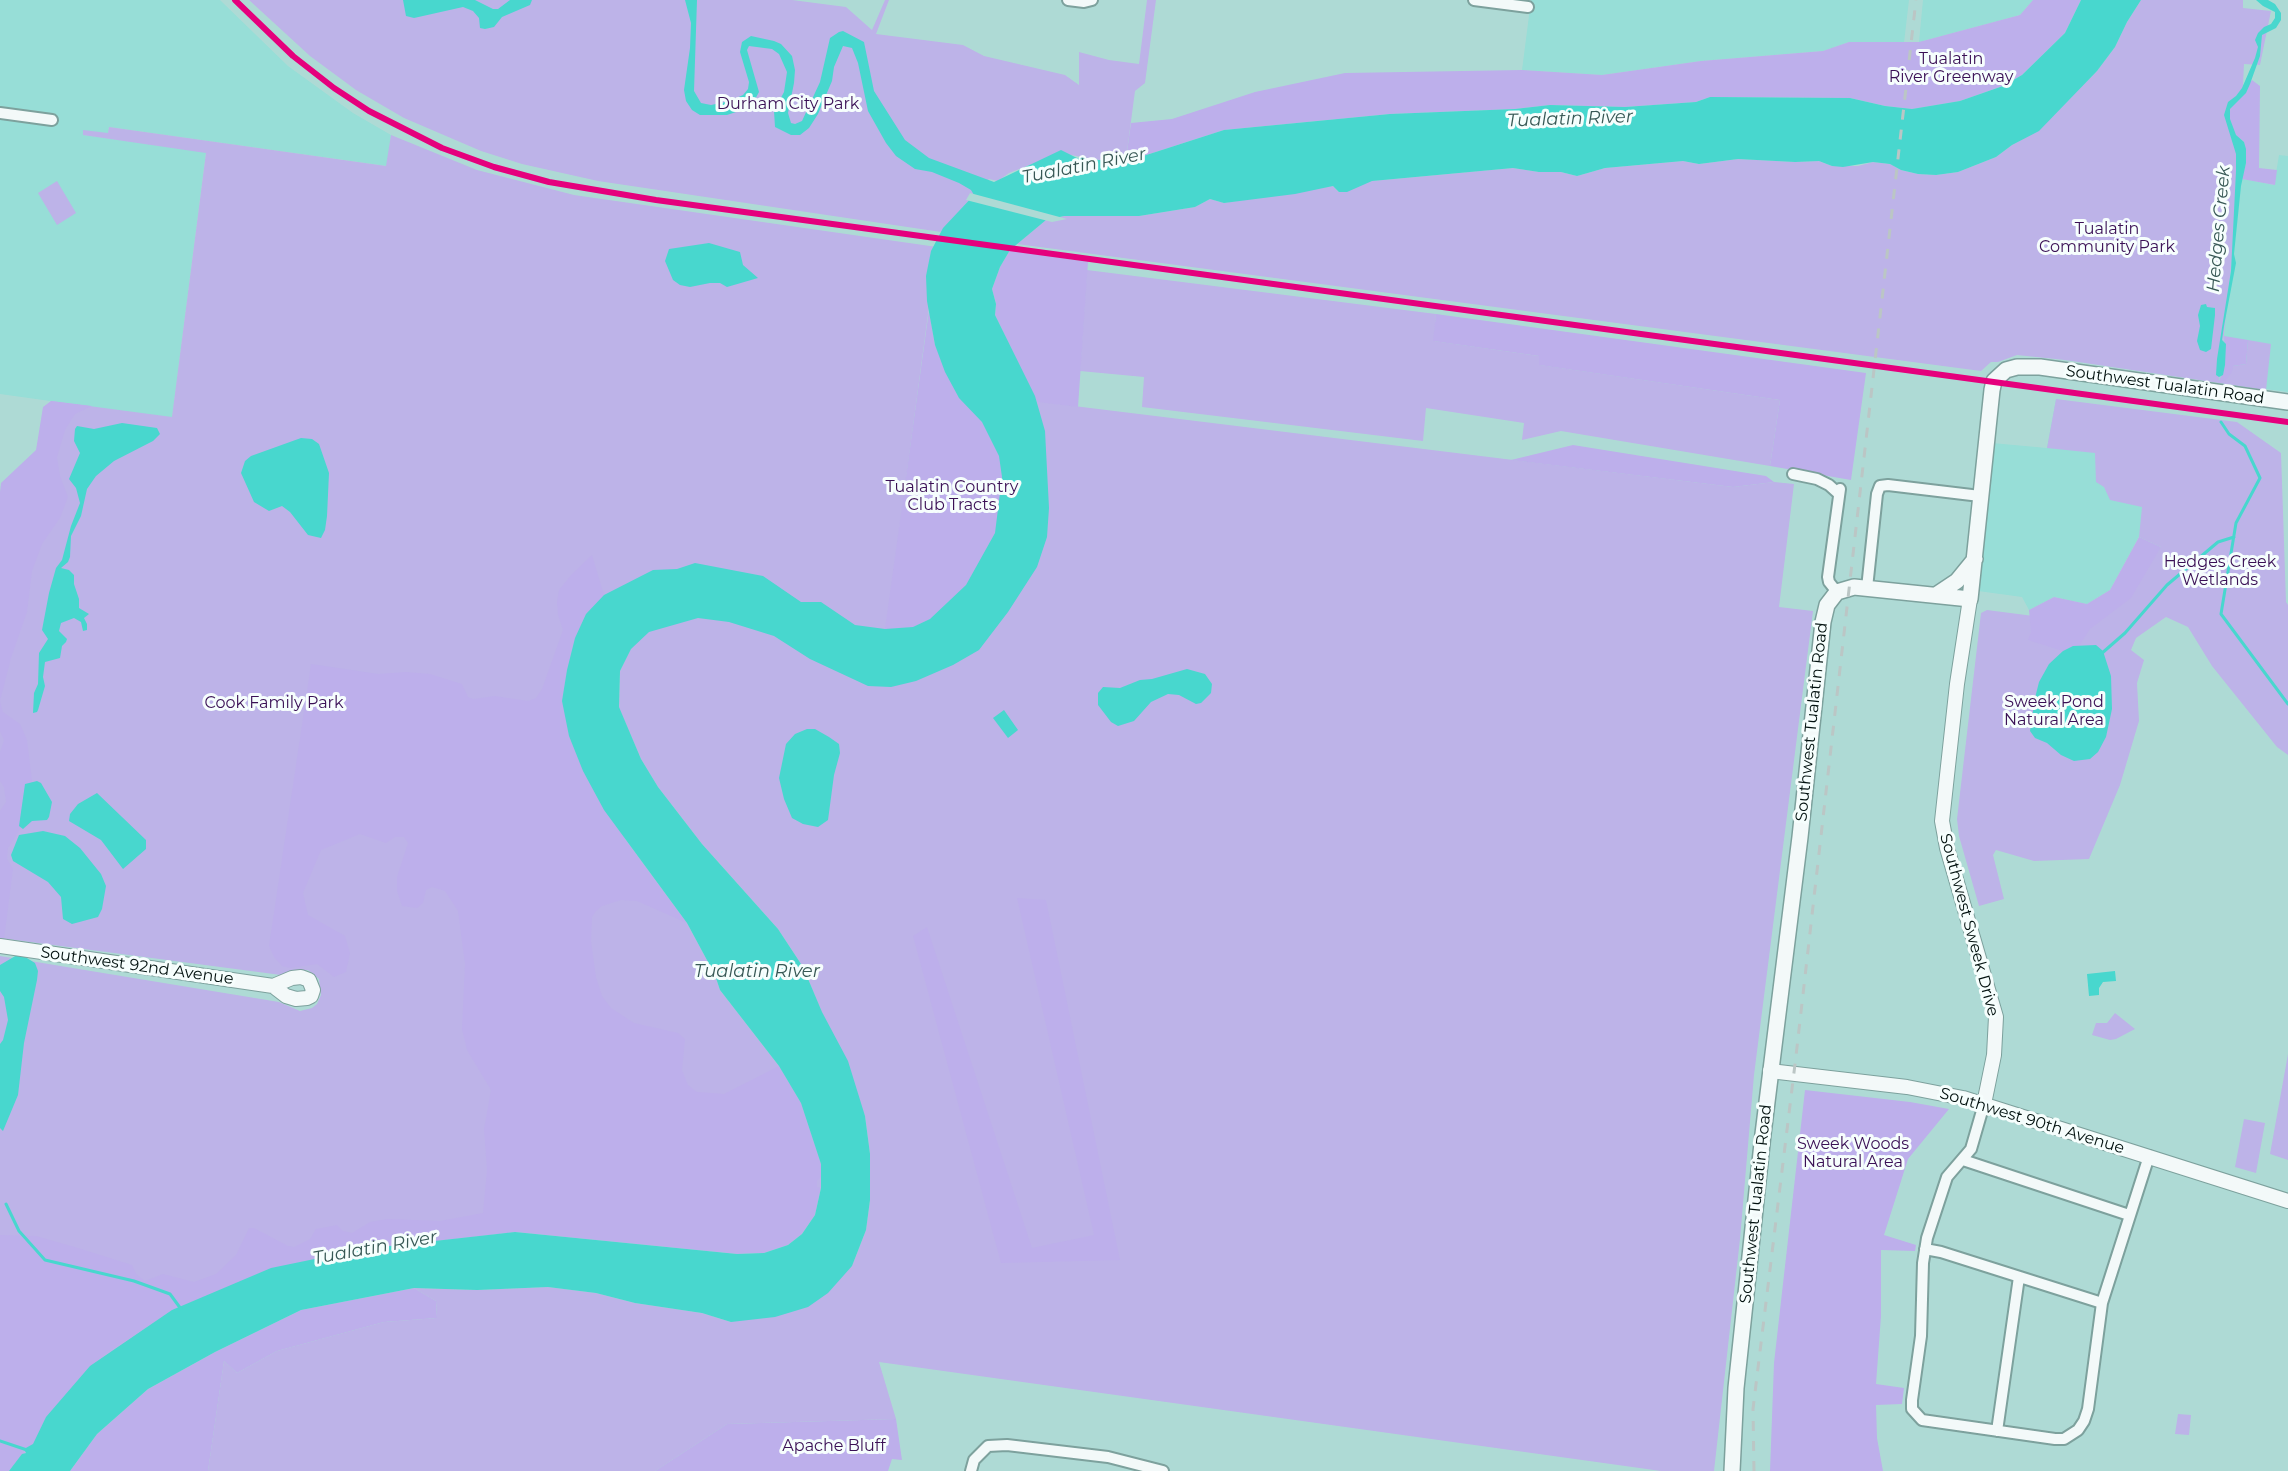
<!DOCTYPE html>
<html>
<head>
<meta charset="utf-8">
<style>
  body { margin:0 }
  canvas { display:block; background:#aedad5 }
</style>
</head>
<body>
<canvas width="2288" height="1471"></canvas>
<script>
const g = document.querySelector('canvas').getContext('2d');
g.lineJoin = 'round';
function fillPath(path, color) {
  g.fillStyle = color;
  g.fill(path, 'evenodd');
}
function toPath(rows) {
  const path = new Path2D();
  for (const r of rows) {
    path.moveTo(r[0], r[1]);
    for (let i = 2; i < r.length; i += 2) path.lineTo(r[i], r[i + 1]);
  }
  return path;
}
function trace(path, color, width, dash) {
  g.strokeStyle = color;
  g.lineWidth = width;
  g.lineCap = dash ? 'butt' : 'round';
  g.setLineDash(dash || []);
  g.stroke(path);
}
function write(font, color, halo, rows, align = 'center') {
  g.font = font + ' Montserrat,sans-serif';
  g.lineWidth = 6;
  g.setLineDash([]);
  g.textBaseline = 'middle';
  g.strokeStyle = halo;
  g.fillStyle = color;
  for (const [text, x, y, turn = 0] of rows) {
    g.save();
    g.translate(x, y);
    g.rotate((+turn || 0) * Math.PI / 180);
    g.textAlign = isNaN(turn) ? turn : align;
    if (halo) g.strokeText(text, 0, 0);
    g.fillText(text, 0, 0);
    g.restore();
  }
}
fillPath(toPath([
  [0,0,220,0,288,66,353,113,391,135,387,166,109,127,108,133,83,135,206,152,172,418,0,394],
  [1531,0,1909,0,1904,43,1849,42,1823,51,1701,61,1602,75,1522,70],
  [1923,0,2033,0,2020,15,1919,42],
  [2279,155,2288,156,2288,392,2219,383,2236,222,2238,178,2274,185],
  [2056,399,2174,472,2110,590,2087,604,2054,597,2029,610,2022,597,1978,591,1992,443,2047,448]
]), '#97ded7');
fillPath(toPath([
  [249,0,792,0,846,7,872,30,885,0,889,0,876,34,963,45,984,56,1065,75,1079,85,1079,52,1109,60,1139,64,1147,0,1156,0,1145,83,1135,91,1126,159,1099,160,1071,155,1040,161,1009,173,998,181,989,179,941,232,598,181,522,164,481,151,404,118,356,90,310,56],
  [2141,0,2243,0,2243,8,2271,11,2260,65,2244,64,2236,222,2219,381,2233,366,2246,364,2248,340,2271,344,2266,390,2065,360,2017,355,1998,362,1991,362,1981,371,1017,244,1046,220,1064,216,1139,216,1195,207,1210,199,1224,203,1333,186,1339,192,1372,181,1513,168,1539,172,1561,172,1577,176,1605,168,1683,161,1699,164,1738,159,1795,162,1819,161,1832,166,1858,166,1873,162,1890,164,1901,170,1918,174,1936,175,1958,172,1996,157,2012,145,2039,130,2097,71,2115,47,2127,22],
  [109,127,386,166,391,135,477,170,574,195,937,247,885,636,960,392,1733,487,1774,482,1794,484,1779,607,1813,611,1754,1075,1740,1239,1714,1471,1661,1471,879,1362,896,1419,727,1424,655,1471,208,1471,224,1361,237,1373,277,1351,384,1322,437,1318,436,1301,414,1288,477,1290,548,1287,596,1293,635,1303,702,1313,731,1322,852,1266,866,1230,870,1200,870,1154,865,1116,803,967,778,929,702,844,658,787,641,759,619,708,620,671,631,648,612,625,625,841,687,923,715,975,720,990,779,1066,801,1103,821,1164,821,1188,515,1232,363,1249,312,1261,27,1451,9,1471,0,1471,0,956,279,1002,300,1011,312,1008,317,1004,321,995,319,979,308,970,294,970,281,975,0,938,0,676,51,401,172,417,206,153,83,135,83,130,108,133],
  [57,181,76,213,57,225,38,193],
  [1087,270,1436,314,1434,341,1539,356,1540,365,1780,400,1770,466,1561,431,1522,440,1524,423,1426,408,1423,441,1142,407,1144,377,1080,371],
  [2056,399,2237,422,2281,453,2286,602,2288,605,2288,755,2277,747,2212,666,2188,627,2166,617,2136,638,2131,650,2144,660,2137,683,2139,721,2120,785,2089,859,2034,861,1996,850,1993,855,2004,899,1979,906,1959,836,1957,819,1981,613,1987,610,2049,618,2090,628,2161,547,2139,537,2142,507,2110,500,2104,487,2096,482,2095,453,2047,448],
  [2115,1013,2135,1029,2116,1039,2110,1040,2092,1035,2096,1023,2107,1023],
  [2288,1054,2288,1160,2270,1154],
  [2244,1119,2265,1123,2256,1173,2235,1167],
  [2178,1414,2191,1415,2189,1435,2175,1434]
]), '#bdb3e8');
fillPath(toPath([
  [2033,0,2081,0,2065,33,2022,75,2003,86,1960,101,1912,109,1885,106,1850,98,1710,97,1696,102,1625,107,1550,105,1515,109,1390,114,1224,130,1134,159,1126,159,1131,123,1172,119,1255,92,1345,73,1522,70,1602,75,1701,61,1823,51,1849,42,1919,42,2020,15],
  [2252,80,2260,86,2259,168,2277,170,2275,185,2242,179,2246,163,2244,142,2236,135,2229,115,2232,106],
  [1010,250,1088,262,1078,407,1037,402,995,315,996,304,992,289,1000,267],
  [929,310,935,345,959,398,982,422,999,456,1002,477,1001,501,995,533,966,585,930,619,913,627,885,629],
  [1436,314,1866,373,1851,480,1770,466,1780,400,1539,365,1539,356,1433,341],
  [2224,336,2248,340,2246,364,2233,366,2232,372,2226,380,2219,382,2225,365],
  [51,401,92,406,75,414,65,430,57,457,60,476,68,497,60,518,42,544,32,571,27,612,11,658,0,701,3,712,20,724,27,740,33,789,27,818,8,848,7,859,13,869,4,939,0,938,0,811,6,802,4,787,0,781,0,752,4,740,0,731,0,492,1,483,36,450,43,407],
  [1573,445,1766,476,1774,482,1733,487,1511,460],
  [2139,537,2161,547,2131,598,2090,629,2079,646,2073,646,2063,651,2028,640,2031,632,2029,610,2054,597,2087,604,2110,590],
  [592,555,604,595,586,614,575,638,567,670,562,701,569,736,583,771,604,810,687,923,637,901,621,900,602,906,596,911,592,917,591,941,596,977,602,996,611,1008,634,1023,678,1033,685,1039,682,1070,688,1085,697,1092,724,1094,779,1066,801,1103,821,1164,821,1177,817,1181,817,1187,821,1188,815,1215,802,1234,788,1245,764,1253,737,1254,515,1232,363,1249,271,1268,172,1310,105,1354,90,1366,46,1417,33,1444,28,1449,22,1449,21,1452,22,1454,9,1471,0,1471,0,1235,36,1236,78,1248,132,1265,136,1274,145,1281,163,1274,194,1282,216,1274,236,1255,249,1228,254,1228,288,1246,294,1247,310,1239,316,1229,332,1226,337,1225,343,1231,352,1233,370,1222,388,1219,440,1221,483,1213,487,1170,484,1129,491,1090,467,1050,462,1029,465,964,458,911,445,891,432,887,426,890,423,903,417,908,402,906,397,891,397,877,408,843,404,837,395,837,386,843,360,834,321,850,303,893,308,915,345,936,350,953,346,972,334,977,317,964,290,968,282,966,274,957,269,946,311,664,378,674,406,672,430,674,462,684,468,697,474,699,495,696,528,701,536,698,542,689,563,630,558,615,557,602,559,590,571,575],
  [1017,898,1046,900,1120,1260,1001,1263,913,936,927,927,1032,1248,1094,1235],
  [1805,1090,1910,1102,1949,1109,1908,1159,1884,1235,1916,1245,1915,1251,1881,1250,1881,1316,1876,1384,1904,1388,1902,1404,1876,1405,1877,1438,1883,1471,1770,1471,1774,1363],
  [414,1288,436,1301,437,1318,384,1322,277,1351,237,1373,224,1361,208,1471,70,1471,97,1434,148,1389,215,1352,301,1310],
  [896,1419,902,1460,892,1459,888,1471,655,1471,727,1424]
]), '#bdafeb');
fillPath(toPath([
  [403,0,475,0,493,9,498,9,510,0,532,0,530,5,502,17,494,27,485,29,480,28,479,18,473,11,463,7,414,18,406,16],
  [685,0,697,0,694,91,701,103,711,105,730,101,743,95,748,89,749,82,740,52,742,42,751,36,774,41,781,44,792,56,795,70,794,83,788,113,791,123,795,124,802,121,820,82,830,38,839,32,843,31,864,42,874,91,905,140,929,158,994,182,1061,150,1077,158,1099,160,1134,159,1224,130,1390,114,1515,109,1550,105,1625,107,1696,102,1710,97,1850,98,1885,106,1912,109,1960,101,2003,86,2022,75,2065,33,2081,0,2141,0,2127,22,2115,47,2097,71,2039,131,2012,145,1996,157,1958,172,1936,175,1918,174,1901,170,1890,164,1873,162,1843,167,1832,166,1819,161,1795,162,1738,159,1699,164,1683,161,1605,168,1577,176,1561,172,1539,172,1513,168,1372,181,1347,192,1339,192,1333,186,1295,194,1224,203,1210,199,1195,207,1139,216,1064,216,1046,220,1010,250,1000,267,992,289,996,304,995,315,1035,396,1045,431,1049,508,1047,537,1037,567,1008,612,979,650,953,665,916,681,891,687,868,686,810,659,774,636,729,622,698,618,649,632,631,649,620,671,619,707,641,759,658,787,702,844,778,929,803,967,822,1012,848,1061,865,1116,870,1154,870,1200,866,1230,852,1266,828,1293,808,1307,775,1317,731,1322,702,1313,635,1303,596,1293,548,1287,477,1290,414,1288,301,1310,215,1352,148,1389,97,1434,70,1471,9,1471,22,1454,26,1453,24,1449,33,1444,46,1417,90,1366,172,1310,271,1268,363,1249,515,1232,737,1254,764,1253,788,1245,802,1234,815,1215,821,1188,821,1164,801,1103,779,1066,720,990,715,975,687,923,604,810,583,771,569,736,562,701,567,670,575,638,586,614,604,595,653,570,677,569,695,563,763,576,801,602,821,602,855,625,885,629,913,627,930,619,966,585,995,533,1002,477,999,456,982,422,959,398,945,372,935,345,927,301,926,276,931,251,943,228,974,195,971,190,959,183,932,172,915,169,896,156,886,143,868,111,858,63,852,48,843,46,834,67,832,81,818,114,809,128,800,135,791,135,775,127,774,111,784,92,787,72,779,54,772,49,749,46,747,50,759,92,751,107,727,115,700,115,692,110,686,101,684,90,690,48,691,23],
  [2256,0,2268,0,2275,4,2281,13,2281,20,2276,28,2262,35,2260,56,2250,84,2246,93,2230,109,2230,119,2236,135,2244,142,2246,149,2246,163,2241,186,2234,254,2236,263,2224,326,2222,340,2226,344,2225,365,2223,375,2219,377,2216,375,2217,359,2231,271,2236,171,2236,154,2224,115,2228,102,2236,96,2242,88,2255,58,2258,47,2255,40,2258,33,2264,27,2271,24,2275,18,2275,12,2263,6],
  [709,243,740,252,743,265,758,278,727,287,720,283,710,283,690,287,680,285,673,280,665,261,669,249],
  [2206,304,2207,307,2215,308,2215,315,2211,349,2206,352,2200,350,2197,341,2200,326,2198,315,2201,305],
  [122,423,157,428,160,434,153,441,114,461,96,476,87,489,81,516,71,536,70,557,68,562,61,568,69,570,74,575,74,584,79,599,79,608,89,614,84,618,87,624,87,630,83,631,81,622,74,618,61,623,59,631,67,639,66,642,62,646,60,658,45,662,43,677,45,686,38,710,37,712,33,713,34,693,38,684,39,653,48,639,42,630,49,593,56,568,62,560,71,526,80,503,76,488,69,479,80,453,74,441,75,429,77,426,94,429],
  [301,438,312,439,319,444,329,473,327,516,325,530,321,538,308,535,290,512,282,506,269,511,254,502,241,473,245,461,251,456],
  [2096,645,2103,651,2111,676,2112,709,2106,737,2098,752,2090,759,2074,761,2061,755,2047,743,2035,738,2030,731,2035,698,2039,682,2049,664,2063,651,2073,646],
  [1187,669,1205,674,1212,684,1211,693,1201,703,1196,704,1179,695,1168,694,1151,702,1134,721,1118,726,1111,722,1098,705,1098,693,1103,687,1120,688,1140,680,1152,679],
  [1004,710,1018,730,1008,738,993,718],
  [807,729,815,729,829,737,839,744,840,753,834,775,828,820,818,827,803,824,792,818,784,799,779,778,786,744,795,734],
  [37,781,41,783,52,802,49,817,47,820,32,821,23,829,19,826,25,784],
  [97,793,146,840,146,849,123,869,101,840,69,821,70,814,78,804],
  [43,831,65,836,80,848,101,874,106,886,102,909,98,917,72,924,63,919,61,897,48,882,13,861,11,855,19,835],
  [17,955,22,955,35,963,38,971,37,980,24,1043,18,1095,3,1131,0,1128,0,1044,3,1040,8,1020,4,997,0,991,0,965],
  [2115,971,2116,981,2103,982,2099,988,2099,995,2089,996,2087,974]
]), '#48d7ce');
fillPath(toPath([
  [970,193,1067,219,1052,222,966,200]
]), '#aedad5');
trace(toPath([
  [2221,422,2229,434,2245,446,2260,478,2236,523,2221,614,2288,704],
  [2101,654,2125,633,2167,585,2218,542,2234,537],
  [6,1204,19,1231,45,1260,134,1281,170,1294,181,1309],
  [0,1441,27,1450]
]), '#48d7ce', 3);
const minor = toPath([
  [1068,0,1084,2,1092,0],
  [1474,0,1528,7],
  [0,113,52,120],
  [1793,474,1817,479,1829,485,1839,494],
  [1867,588,1877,494,1880,486,1888,485,1980,496],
  [1837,592,1829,582,1828,577,1840,489],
  [1984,1104,1971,1149,1947,1177,1927,1238,1923,1263,1921,1336,1912,1400,1912,1409,1922,1420,2055,1439,2064,1439,2078,1430,2084,1421,2088,1409,2102,1303,2149,1156],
  [1963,1160,2129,1215],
  [1925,1249,1941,1252,2102,1303],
  [1997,1431,2019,1277],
  [971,1471,974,1460,988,1446,1007,1445,1108,1457,1163,1471]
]);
const tertiary = toPath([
  [1970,599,1957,684,1942,821,1947,848,1996,1017,1994,1055,1984,1104],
  [0,946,273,986,292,978,301,977,309,980,313,990,311,996,307,998,296,999,286,996,273,986],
  [1770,1071,1907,1087,1963,1098,2288,1201]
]);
const secondary = toPath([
  [1936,595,1957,581,1975,559],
  [1732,1471,1736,1388,1763,1134,1800,837,1823,622,1827,605,1837,592,1854,587,1970,599,1992,390,1994,381,2006,370,2017,367,2040,367,2288,402]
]);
trace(minor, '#7da19d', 14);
trace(tertiary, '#7da19d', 16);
trace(secondary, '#7da19d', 18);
trace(minor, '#f3f9f9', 10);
trace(tertiary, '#f3f9f9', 14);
trace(secondary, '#f3f9f9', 15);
trace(toPath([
  [1754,1471,1753,1409,1796,1056,1916,0]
]), '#bbc6c5', 3, [10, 10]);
trace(toPath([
  [235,0,293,56,334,88,369,111,442,148,494,167,549,182,656,200,2288,422]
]), '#e5007d', 6);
write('16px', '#3a1055', '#f6fefd', [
  ["Tualatin",1951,59],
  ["River Greenway",1951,77],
  ["Durham City Park",788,104],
  ["Tualatin",2107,229],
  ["Community Park",2107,247],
  ["Tualatin Country",952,487],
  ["Club Tracts",952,505],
  ["Hedges Creek",2220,562],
  ["Wetlands",2220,580],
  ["Sweek Pond",2054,702],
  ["Natural Area",2054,720],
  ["Cook Family Park",274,703],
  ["Sweek Woods",1853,1144],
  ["Natural Area",1853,1162],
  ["Apache Bluff",834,1446]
]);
write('16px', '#00100e', '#f6fefd', [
  ["Southwest Tualatin Road",2165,385,8],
  ["Southwest Tualatin Road",1812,722,-84],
  ["Southwest Sweek Drive",1969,925,75],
  ["Southwest 92nd Avenue",137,966,8],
  ["Southwest 90th Avenue",2032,1121,17],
  ["Southwest Tualatin Road",1756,1204,-84]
]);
write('italic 18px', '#375855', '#f6fefd', [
  ["Tualatin River",1570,119,-2],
  ["Tualatin River",1084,166,-11],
  ["Hedges Creek",2219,229,-85],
  ["Tualatin River",757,972],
  ["Tualatin River",375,1248,-10]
]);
</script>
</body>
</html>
